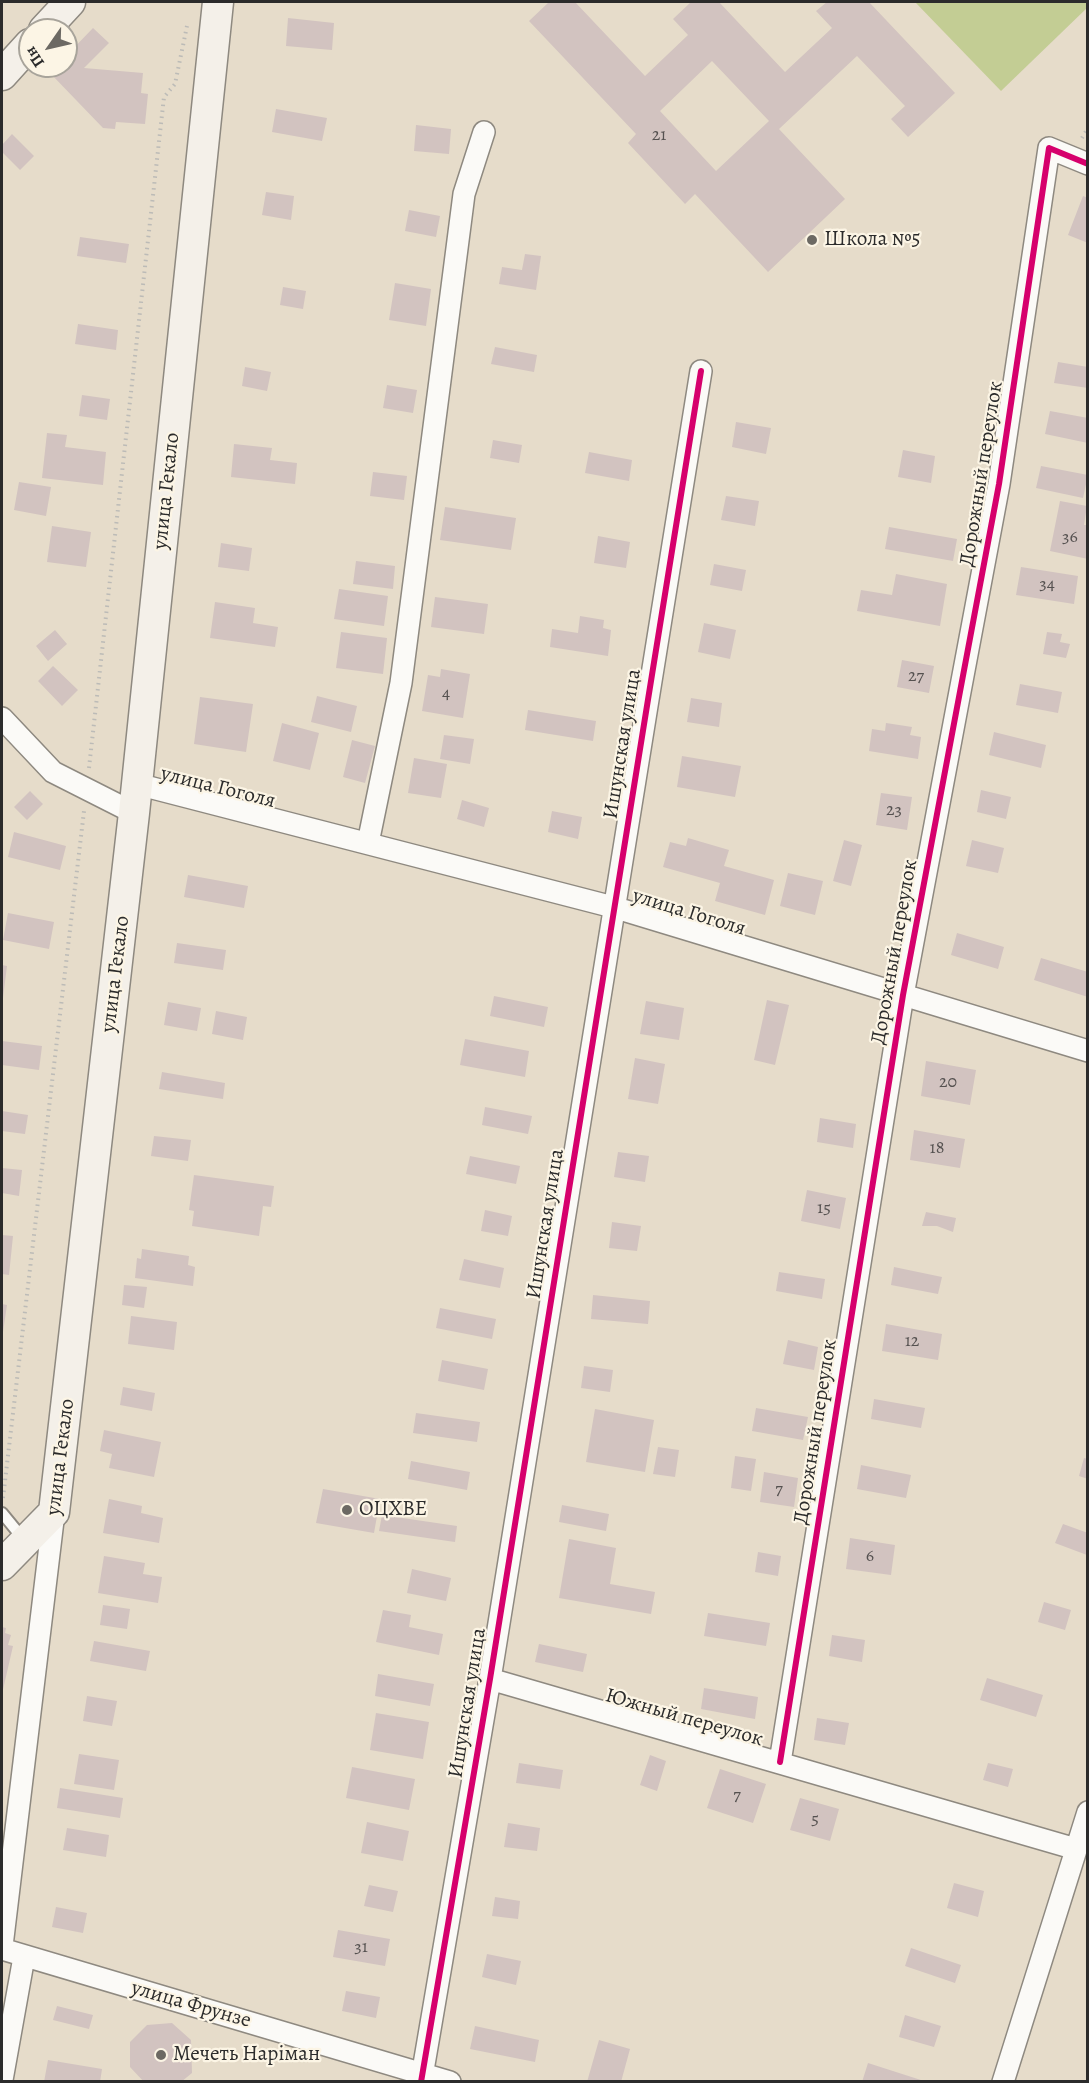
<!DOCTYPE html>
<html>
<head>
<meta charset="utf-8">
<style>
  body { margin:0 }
  #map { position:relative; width:1089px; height:2083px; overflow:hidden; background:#e6dcca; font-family:Alegreya,serif }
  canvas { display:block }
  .frame { position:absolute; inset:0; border:3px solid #2b2b2b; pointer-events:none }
  .north { position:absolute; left:18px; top:18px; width:60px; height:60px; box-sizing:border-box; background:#fcf5e5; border:2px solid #a8a49b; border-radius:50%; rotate:236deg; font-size:16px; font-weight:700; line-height:24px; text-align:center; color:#2b2b2b }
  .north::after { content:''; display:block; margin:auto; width:21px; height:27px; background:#6c6963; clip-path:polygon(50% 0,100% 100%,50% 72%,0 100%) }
</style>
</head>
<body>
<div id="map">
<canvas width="1089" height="2083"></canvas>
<div class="frame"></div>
<div class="north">Пн</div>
</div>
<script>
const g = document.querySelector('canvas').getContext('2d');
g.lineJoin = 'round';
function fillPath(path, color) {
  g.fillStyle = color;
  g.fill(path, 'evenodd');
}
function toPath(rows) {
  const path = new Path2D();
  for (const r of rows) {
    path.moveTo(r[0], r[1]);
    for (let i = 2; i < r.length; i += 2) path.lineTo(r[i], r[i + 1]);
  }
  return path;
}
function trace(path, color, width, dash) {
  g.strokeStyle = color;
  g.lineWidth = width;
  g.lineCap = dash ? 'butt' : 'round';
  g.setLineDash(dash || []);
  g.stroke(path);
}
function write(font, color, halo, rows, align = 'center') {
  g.font = font + ' Alegreya,serif';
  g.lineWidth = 4.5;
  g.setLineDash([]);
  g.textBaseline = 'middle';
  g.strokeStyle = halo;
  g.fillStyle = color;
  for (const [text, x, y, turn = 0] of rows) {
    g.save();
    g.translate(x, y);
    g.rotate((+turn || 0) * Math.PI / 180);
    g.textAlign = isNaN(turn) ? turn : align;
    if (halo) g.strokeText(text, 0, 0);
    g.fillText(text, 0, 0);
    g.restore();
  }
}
fillPath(toPath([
  [915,2,1087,2,1088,7,1001,91]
]), '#c3cd94');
fillPath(toPath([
  [549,2,575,2,645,76,688,35,673,19,691,2,719,2,785,72,832,28,816,11,827,2,869,2,955,93,908,137,891,119,905,106,857,56,779,129,845,199,768,272,695,194,685,204,628,143,636,134,529,21],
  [712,61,769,121,716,171,660,111],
  [288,18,334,23,332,50,286,46],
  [93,28,109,43,84,68,143,73,141,93,148,94,145,124,116,122,115,129,103,128,50,73,57,66,66,66,66,56],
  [276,109,327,118,322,141,272,132],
  [416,125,451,129,449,154,414,151],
  [12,134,34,156,20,170,2,152,2,145],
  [266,192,294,196,291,220,262,215],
  [1083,196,1088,198,1088,243,1068,235],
  [409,210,440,216,436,237,405,231],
  [80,237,129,244,126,263,77,256],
  [525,254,541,256,536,290,499,284,502,267,522,270],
  [395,283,431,289,426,326,389,320],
  [283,287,306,291,303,309,280,305],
  [78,324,118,330,116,350,75,344],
  [495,347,537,355,534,372,491,364],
  [1058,362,1088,367,1088,388,1054,383],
  [245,367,271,372,267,391,242,386],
  [387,385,417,390,413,413,383,408],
  [82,395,110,399,107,420,79,416],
  [1050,411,1088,418,1088,443,1045,434],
  [736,422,771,428,766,454,732,447],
  [47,433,67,435,65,447,106,452,103,485,42,478],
  [493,440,522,445,519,463,490,458],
  [234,444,272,448,270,460,297,463,295,484,231,477],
  [903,450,935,456,931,483,898,477],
  [589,452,632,460,629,481,585,473],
  [1041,466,1088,475,1083,498,1036,488],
  [373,472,407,476,404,500,370,496],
  [19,482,51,487,46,516,14,510],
  [726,496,759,501,755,526,721,520],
  [1060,501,1087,506,1084,525,1088,525,1088,559,1050,551],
  [445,507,516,518,511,550,440,540],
  [52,526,91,532,86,567,47,562],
  [889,527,957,539,953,561,885,549],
  [598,536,630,542,626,568,594,563],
  [221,543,252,548,249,571,218,567],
  [356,561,395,566,393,589,353,584],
  [714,564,746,570,742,591,710,585],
  [1021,567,1078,576,1074,604,1016,595],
  [896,574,947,584,940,626,857,611,861,590,892,595],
  [339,589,388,596,384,626,334,619],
  [435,597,488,604,484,634,431,627],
  [215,602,255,608,253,623,278,627,275,647,210,638],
  [580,616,604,620,603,628,611,630,608,656,550,647,552,629,578,633],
  [704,623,736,630,730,659,698,652],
  [55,630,67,644,48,661,36,646],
  [341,632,387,638,383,674,336,668],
  [1047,632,1062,634,1060,642,1070,644,1066,658,1043,654],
  [902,660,934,666,929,693,897,687],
  [53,666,78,690,62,706,38,681],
  [441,669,470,674,463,718,422,711,428,675,440,677],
  [1020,684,1062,692,1058,713,1016,705],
  [317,696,357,706,351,732,311,722],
  [200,697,253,704,246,752,194,744],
  [691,698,722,703,719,727,687,722],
  [528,710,596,721,593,741,525,730],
  [282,723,319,733,310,770,273,761],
  [886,723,912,727,910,735,921,737,918,759,869,751,872,729,885,731],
  [994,732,1046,745,1041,768,989,755],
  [444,735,474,739,470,764,440,759],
  [352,740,375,746,365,783,343,777],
  [682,756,741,766,735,797,677,787],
  [414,758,447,764,441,798,408,793],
  [981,790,1011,797,1006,819,977,812],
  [30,791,43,804,27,820,14,807],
  [881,793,912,797,907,830,876,825],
  [462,800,489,808,484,827,457,819],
  [552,811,582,817,578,839,548,832],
  [14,832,66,846,60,870,8,857],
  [688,838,729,850,724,866,774,880,765,915,715,901,720,883,663,867,670,842,686,846],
  [844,840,862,845,851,886,833,881],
  [972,840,1004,848,998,873,966,866],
  [788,873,823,881,815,915,780,906],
  [188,875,248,886,244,908,184,897],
  [8,913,54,922,49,949,3,940],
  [957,933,1004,947,998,969,951,955],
  [177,943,226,950,223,970,174,963],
  [1041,958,1088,972,1088,997,1034,980],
  [2,965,7,966,3,998,2,998],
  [494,996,548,1007,544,1027,490,1016],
  [767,1000,789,1005,775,1065,754,1060],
  [646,1001,684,1008,679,1040,640,1034],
  [168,1002,201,1008,197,1031,164,1025],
  [216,1011,247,1017,243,1040,212,1034],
  [465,1039,529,1051,525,1077,460,1065],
  [2,1041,42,1046,39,1070,2,1065],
  [635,1058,665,1064,658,1104,628,1099],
  [926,1061,976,1070,970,1105,921,1096],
  [162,1072,225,1083,223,1099,159,1089],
  [485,1107,532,1116,528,1134,482,1125],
  [2,1111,28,1115,25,1134,2,1131],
  [820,1118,856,1124,853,1148,817,1142],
  [914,1130,965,1139,960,1168,910,1160],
  [154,1136,191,1140,188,1161,151,1156],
  [618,1152,649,1156,645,1182,614,1177],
  [470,1156,520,1166,516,1184,466,1174],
  [2,1168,22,1170,19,1196,2,1193],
  [194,1175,274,1186,271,1207,263,1206,259,1236,192,1226,194,1211,189,1210],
  [807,1190,846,1198,840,1229,801,1221],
  [485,1210,512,1216,508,1236,481,1231],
  [926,1212,956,1218,953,1232,937,1226,922,1226],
  [612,1222,641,1226,637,1251,609,1248],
  [2,1235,13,1236,9,1275,2,1274],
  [142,1249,189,1256,188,1265,195,1267,193,1286,135,1278,137,1258,141,1259],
  [464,1259,504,1268,500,1288,459,1280],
  [894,1267,942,1277,938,1294,891,1285],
  [779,1272,825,1279,822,1299,776,1291],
  [124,1285,147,1287,144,1308,122,1305],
  [593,1295,650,1301,648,1324,591,1319],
  [2,1304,7,1305,3,1332,2,1332],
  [440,1308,496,1319,492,1339,436,1328],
  [131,1316,177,1322,174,1350,128,1344],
  [886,1324,942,1334,938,1360,882,1351],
  [788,1340,818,1347,814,1370,783,1364],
  [442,1360,488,1369,484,1390,438,1381],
  [584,1366,613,1370,610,1392,581,1388],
  [123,1387,155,1393,152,1411,120,1405],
  [874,1399,925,1408,921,1428,871,1419],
  [756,1408,808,1417,803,1440,752,1431],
  [595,1409,654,1420,645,1472,586,1462],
  [416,1413,480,1422,477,1442,413,1433],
  [104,1430,161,1442,154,1477,109,1468,112,1454,100,1451],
  [658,1447,679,1450,675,1477,653,1474],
  [735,1456,756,1459,751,1491,731,1488],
  [1084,1458,1088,1459,1088,1479,1079,1476],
  [411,1461,470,1472,467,1490,408,1479],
  [861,1465,911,1475,906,1498,857,1489],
  [764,1472,798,1478,794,1507,760,1502],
  [323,1489,380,1499,374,1533,316,1523],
  [109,1499,142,1506,141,1513,163,1518,159,1543,103,1533],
  [562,1505,609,1514,606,1531,559,1522],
  [382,1515,457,1526,455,1542,379,1531],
  [1063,1524,1088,1533,1087,1555,1055,1543],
  [850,1538,895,1545,891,1575,846,1569],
  [569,1539,616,1548,610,1584,655,1592,651,1614,559,1598],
  [758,1552,781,1556,778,1576,755,1572],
  [104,1556,145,1563,143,1574,162,1577,158,1603,98,1593],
  [412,1569,451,1578,446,1601,407,1593],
  [1044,1602,1071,1610,1065,1630,1038,1622],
  [103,1605,130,1609,127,1629,100,1625],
  [383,1610,411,1615,409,1627,443,1634,439,1655,376,1642],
  [708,1613,770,1623,766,1646,704,1636],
  [2,1627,6,1628,5,1633,11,1635,8,1645,13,1646,2,1694],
  [832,1635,865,1640,862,1662,829,1656],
  [94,1641,150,1651,146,1671,90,1661],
  [539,1644,587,1654,583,1672,535,1662],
  [378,1674,434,1684,430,1706,375,1696],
  [987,1678,1043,1695,1036,1717,980,1700],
  [704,1688,758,1697,755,1719,701,1709],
  [87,1696,117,1701,112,1726,83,1721],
  [376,1713,429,1722,423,1759,370,1750],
  [817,1718,849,1723,845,1745,814,1740],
  [79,1754,119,1760,114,1790,74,1784],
  [650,1755,666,1761,657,1791,640,1785],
  [519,1763,563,1770,560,1789,516,1783],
  [988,1763,1013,1769,1008,1787,983,1780],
  [352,1767,415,1779,409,1810,346,1798],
  [720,1769,766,1784,753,1823,707,1808],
  [60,1788,123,1798,120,1818,57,1808],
  [800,1798,839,1809,830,1841,790,1830],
  [367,1822,409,1831,403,1861,361,1853],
  [508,1823,540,1828,537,1851,504,1847],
  [67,1828,109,1835,106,1857,63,1850],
  [954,1883,984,1891,978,1917,947,1908],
  [369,1885,398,1891,393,1912,364,1906],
  [495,1897,520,1901,518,1919,492,1916],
  [56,1907,87,1913,83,1933,52,1927],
  [338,1930,390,1939,385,1966,333,1957],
  [911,1948,961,1965,955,1983,905,1966],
  [487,1954,521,1961,516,1985,482,1977],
  [346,1991,380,1997,376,2018,342,2011],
  [57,2006,93,2015,89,2029,53,2020],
  [905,2015,941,2026,934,2047,899,2037],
  [172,2023,191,2040,192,2073,181,2082,144,2082,130,2067,130,2042,147,2025],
  [475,2026,539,2040,535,2062,470,2049],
  [599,2040,630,2049,621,2082,587,2082],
  [48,2060,102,2069,100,2082,44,2082],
  [868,2063,924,2081,924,2082,862,2082]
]), '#d2c3c0');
const lane = toPath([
  [2,1513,25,1541]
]);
const street = toPath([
  [2,718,53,772,134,813],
  [137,784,613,907,1088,1051],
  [368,843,401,683,464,194,484,132],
  [490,1679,1076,1849],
  [780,1762,903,995,999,484,1049,148,1088,164],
  [2,1946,54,1512],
  [2,1949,450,2082],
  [2,2080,24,1957],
  [421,2082,490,1679,701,371],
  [1003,2082,1088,1812]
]);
const secondary = toPath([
  [44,30,70,2],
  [2,75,30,44],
  [2,1565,54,1512,134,813,218,2]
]);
trace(lane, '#8e8980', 14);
trace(street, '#8e8980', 24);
trace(secondary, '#8e8980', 33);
trace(toPath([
  [1082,138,1088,128],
  [89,768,164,97,175,84,187,26],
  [3,1498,84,811]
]), '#bcbbb7', 4, [1.5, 4.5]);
trace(lane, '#fbfaf7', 10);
trace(street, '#fbfaf7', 21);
trace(secondary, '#f4f0e9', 30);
trace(toPath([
  [780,1762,903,995,999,484,1049,148,1088,164],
  [421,2082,490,1679,701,371]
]), '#d6006c', 6);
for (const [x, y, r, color] of [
  [812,240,6,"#6c6963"],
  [347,1510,6,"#6c6963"],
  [161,2055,6,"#6c6963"]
]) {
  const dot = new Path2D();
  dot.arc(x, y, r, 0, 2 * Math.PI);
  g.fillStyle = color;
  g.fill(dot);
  trace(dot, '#fcf5e5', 2);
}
write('18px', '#555150', null, [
  ["21",659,136],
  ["36",1070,538],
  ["34",1047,585],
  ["27",916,677],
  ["4",446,694],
  ["23",894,811],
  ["20",948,1083],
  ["18",937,1149],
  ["15",824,1209],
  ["12",912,1342],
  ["7",779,1490],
  ["6",870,1557],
  ["7",737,1796],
  ["5",815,1820],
  ["31",361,1948]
]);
write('21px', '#2b2b2b', '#fcf5e5', [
  ["Школа №5",824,240],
  ["ОЦХВЕ",359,1510],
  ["Мечеть Наріман",173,2055]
], 'left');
write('21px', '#2b2b2b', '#fcf5e5', [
  ["Дорожный переулок",982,474,-81],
  ["улица Гекало",167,491,-84],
  ["Ишунская улица",623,744,-81],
  ["улица Гоголя",218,788,14],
  ["улица Гоголя",689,913,17],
  ["Дорожный переулок",895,952,-80],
  ["улица Гекало",116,974,-83],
  ["Ишунская улица",546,1224,-81],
  ["Дорожный переулок",816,1432,-81],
  ["улица Гекало",61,1457,-83],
  ["Ишунская улица",468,1703,-81],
  ["Южный переулок",684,1718,16],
  ["улица Фрунзе",191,2005,16]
]);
</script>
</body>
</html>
